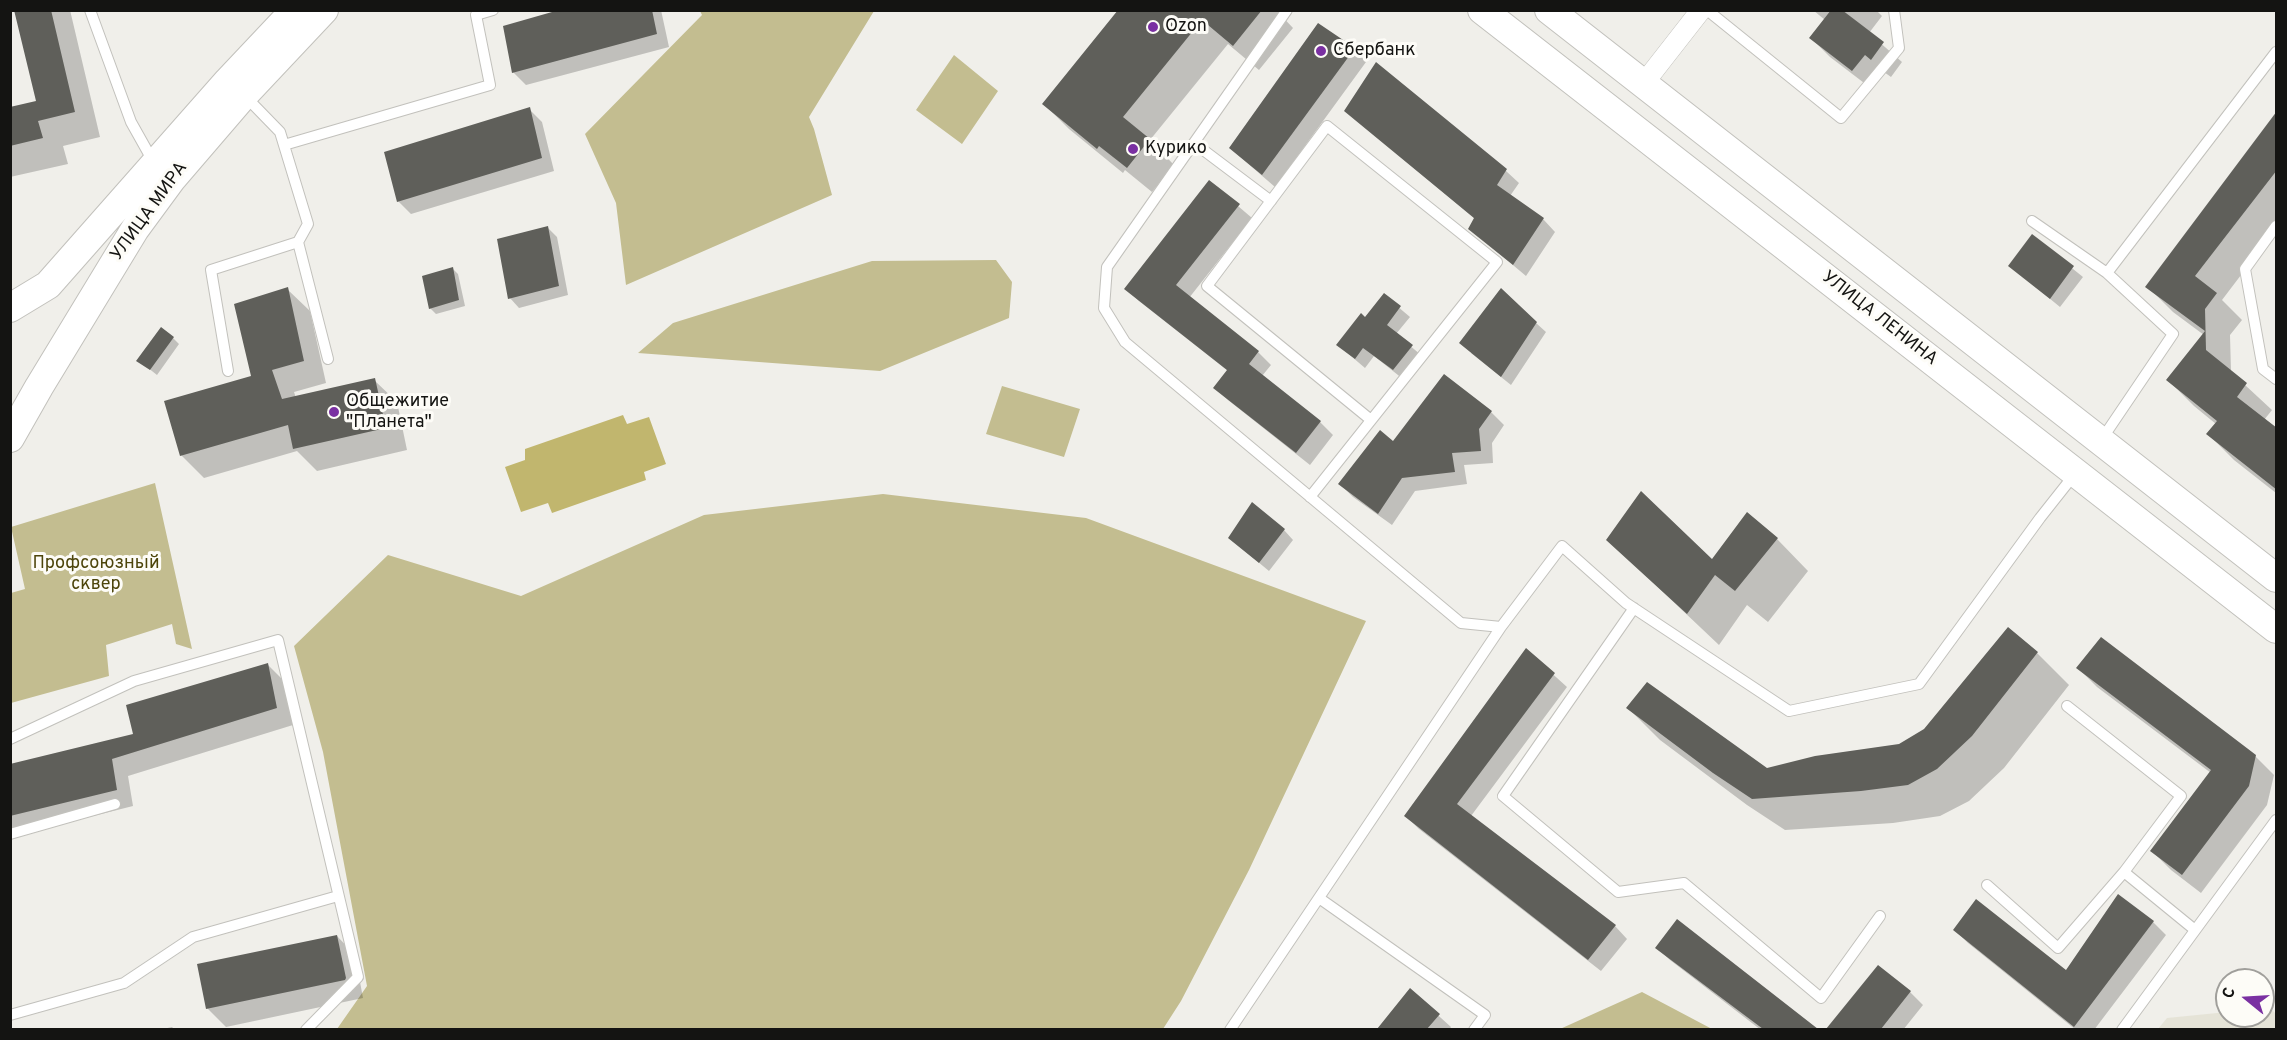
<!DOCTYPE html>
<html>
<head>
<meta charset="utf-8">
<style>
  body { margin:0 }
  #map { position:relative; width:2287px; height:1040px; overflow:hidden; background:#f0efea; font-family:Overpass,sans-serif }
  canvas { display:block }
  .frame { position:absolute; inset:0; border:12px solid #141412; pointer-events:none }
  .north { position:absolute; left:2215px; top:968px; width:60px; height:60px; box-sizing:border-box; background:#fdfcf7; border:2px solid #a09f9b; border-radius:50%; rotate:288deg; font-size:16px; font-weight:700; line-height:24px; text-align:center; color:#141412 }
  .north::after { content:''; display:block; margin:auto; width:21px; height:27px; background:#7a30a2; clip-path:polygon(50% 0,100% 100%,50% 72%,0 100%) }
</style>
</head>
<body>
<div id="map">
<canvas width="2287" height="1040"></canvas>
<div class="frame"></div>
<div class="north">С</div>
</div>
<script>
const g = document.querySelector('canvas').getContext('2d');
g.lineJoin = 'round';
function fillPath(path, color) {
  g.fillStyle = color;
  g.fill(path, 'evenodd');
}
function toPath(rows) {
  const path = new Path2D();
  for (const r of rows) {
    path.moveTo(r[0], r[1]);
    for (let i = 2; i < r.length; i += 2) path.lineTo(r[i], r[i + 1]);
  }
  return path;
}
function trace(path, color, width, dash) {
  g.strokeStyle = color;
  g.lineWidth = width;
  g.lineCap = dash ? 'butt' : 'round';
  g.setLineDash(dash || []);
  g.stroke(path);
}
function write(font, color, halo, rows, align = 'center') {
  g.font = font + ' Overpass,sans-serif';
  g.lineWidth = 6;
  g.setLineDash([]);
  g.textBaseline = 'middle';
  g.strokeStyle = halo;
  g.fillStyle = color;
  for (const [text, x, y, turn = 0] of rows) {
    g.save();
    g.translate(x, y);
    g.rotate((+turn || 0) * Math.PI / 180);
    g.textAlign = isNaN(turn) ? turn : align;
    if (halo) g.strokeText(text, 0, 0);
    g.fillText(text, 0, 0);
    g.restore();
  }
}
fillPath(toPath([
  [2270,1008,2276,1014,2276,1029,2158,1029,2167,1018,2227,1012,2227,1016,2263,1016,2263,1009]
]), '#e5e3d7');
fillPath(toPath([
  [700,11,874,11,809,117,814,129,832,195,626,285,616,203,585,134,702,15],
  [954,55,998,91,962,144,916,110],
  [996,260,1012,282,1009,318,880,371,638,353,673,323,872,261],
  [1002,386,1080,409,1064,457,986,434],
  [155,483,192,649,176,644,172,624,106,645,109,676,11,703,11,593,25,589,11,527],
  [883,494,1086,518,1366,621,1249,870,1181,1001,1163,1029,337,1029,367,986,323,752,294,646,388,555,521,596,704,515],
  [1642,992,1712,1029,1560,1029]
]), '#c3bd90');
fillPath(toPath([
  [623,415,627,424,649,417,666,464,644,472,646,480,552,513,548,503,521,512,505,467,525,460,525,449]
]), '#c1b66e');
fillPath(toPath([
  [16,10,70,10,100,137,63,146,68,164,10,177,10,108,38,102],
  [564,10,661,10,669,47,526,85,513,72],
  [1120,10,1276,10,1293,28,1259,70,1228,44,1150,140,1174,165,1152,192,1125,170,1123,173,1069,129,1044,104],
  [1813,10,1876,10,1882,16,1869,33,1902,62,1891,77,1884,72,1872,89,1830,57,1811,38,1825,20],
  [1354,49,1366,62,1275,187,1230,148],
  [1376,65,1506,171,1519,183,1510,196,1543,219,1555,232,1526,276,1470,229,1475,219,1346,111],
  [529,109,542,122,554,171,411,214,398,201],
  [2276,114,2276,229,2222,300,2242,320,2230,335,2231,372,2272,410,2264,420,2276,430,2276,493,2234,460,2208,434,2216,424,2194,406,2168,380,2204,335,2173,312,2147,286],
  [1210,182,1252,218,1189,298,1258,352,1271,365,1262,376,1320,422,1333,435,1310,465,1228,400,1215,388,1228,371,1139,301,1126,289],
  [547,227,557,237,568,295,519,308,510,298],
  [2032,236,2083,277,2060,307,2010,266],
  [452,268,458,274,465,306,436,314,430,308],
  [287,289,310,311,326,383,294,392,296,398,374,380,397,402,407,450,317,471,297,451,204,478,181,455,253,377],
  [1384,295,1410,317,1396,334,1421,355,1403,379,1374,356,1365,368,1338,345,1365,319],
  [1536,323,1546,332,1511,385,1471,353],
  [173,338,179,344,157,375,138,360],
  [1491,412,1504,425,1492,443,1493,463,1464,465,1467,484,1415,491,1392,525,1353,497,1340,484,1393,443],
  [1284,530,1293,540,1269,571,1240,547],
  [1777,539,1808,571,1768,622,1747,605,1719,645,1608,540,1712,561],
  [1526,650,1567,687,1471,816,1615,926,1627,939,1601,971,1419,829,1406,816],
  [2037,653,2069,685,2004,768,1969,801,1940,816,1893,823,1785,830,1747,805,1660,740,1628,708,1767,770,1899,746,1925,730],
  [268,665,285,682,293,725,128,776,133,806,10,837,10,765,134,735],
  [2078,668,2255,756,2274,775,2267,805,2201,893,2171,870,2152,851,2211,773,2097,687],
  [1677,921,1815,1030,1761,1030,1670,960,1657,948],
  [2153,922,2166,935,2094,1030,2076,1030,1968,943,1955,930,2066,972],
  [337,936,355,955,363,998,226,1027,207,1008],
  [1878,967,1910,992,1923,1005,1903,1030,1828,1030],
  [1410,990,1451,1027,1449,1030,1379,1030],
  [172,1027,175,1030,158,1030]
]), '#0003');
fillPath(toPath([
  [14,10,51,10,75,112,38,121,43,138,10,146,10,107,36,101],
  [559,10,652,10,657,34,512,73,503,26],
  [1118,10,1262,10,1233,46,1202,20,1123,117,1150,139,1127,168,1099,146,1097,149,1042,104],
  [1831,10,1842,10,1884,42,1871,60,1865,55,1852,71,1809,38],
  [1318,23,1355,48,1262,175,1229,148],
  [1376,62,1507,169,1497,185,1544,218,1513,265,1468,229,1474,218,1344,111],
  [530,107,542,158,397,202,384,152],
  [2277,111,2277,170,2195,276,2217,293,2205,309,2206,350,2247,383,2237,397,2277,428,2277,490,2206,434,2217,421,2166,380,2205,331,2145,287],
  [1209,180,1240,204,1176,285,1259,351,1249,364,1321,421,1296,453,1213,388,1227,370,1124,289],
  [548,226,559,286,508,299,497,239],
  [2032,234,2074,266,2050,299,2008,266],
  [453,267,459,300,429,309,422,276],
  [288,287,304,361,272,370,282,399,375,378,386,428,293,449,288,425,180,456,164,401,251,376,234,304],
  [1501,288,1537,322,1501,377,1459,343],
  [1384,293,1401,306,1387,325,1413,345,1393,370,1363,348,1355,359,1336,345,1361,313,1365,317],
  [161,327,174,337,150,370,136,361],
  [1444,374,1492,411,1479,429,1481,451,1452,453,1455,472,1402,478,1378,514,1338,484,1380,430,1393,441],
  [1641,491,1712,559,1747,512,1778,538,1735,591,1715,575,1687,614,1606,540],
  [1252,502,1285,529,1259,563,1228,538],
  [2008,627,2038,652,1972,736,1937,769,1908,785,1861,791,1752,799,1713,773,1626,708,1647,682,1767,768,1815,756,1899,744,1924,729],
  [2101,637,2256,755,2249,786,2182,875,2150,851,2211,770,2076,668],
  [1526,648,1555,673,1457,804,1616,925,1588,960,1404,816],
  [268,663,277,708,112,759,117,790,10,816,10,764,133,734,126,705],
  [2118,894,2154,921,2074,1027,1953,930,1976,899,2066,970],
  [1677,919,1818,1029,1763,1029,1655,948],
  [337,935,346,978,345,980,206,1009,197,964],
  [1878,965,1911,991,1881,1029,1826,1029],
  [1410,988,1440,1014,1427,1029,1377,1029]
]), '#5f5f5a');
const service = toPath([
  [90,10,131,122,154,163],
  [1287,10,1107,267,1104,308,1125,342,1461,623,1501,627,1562,546,1626,603,1789,711,1919,684,2040,518,2074,475],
  [1707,10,1841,118,1899,48,1894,10],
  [244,95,280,132,308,224,298,242,328,359],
  [1194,143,1271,201],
  [284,145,490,85,476,15,493,10],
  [2032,221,2107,273],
  [2276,226,2245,269,2263,369,2276,379],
  [228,371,211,270,298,242],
  [2102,439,2173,334,2107,273,2276,52],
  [1310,497,1497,262,1327,126,1207,286,1371,420],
  [1634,608,1503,796,1618,892,1684,883,1821,998,1880,916],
  [2067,706,2181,796,2124,872],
  [10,739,134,681,278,640,358,977,306,1030],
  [10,834,115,804],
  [1987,885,2058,948,2124,872,2195,930],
  [1319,898,1485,1015,1474,1030],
  [10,1015,124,983,193,937,338,896],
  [1230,1030,1501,627],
  [2122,1030,2276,820]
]);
const minor = toPath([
  [1644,83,1701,10]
]);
const secondary = toPath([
  [1482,10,2276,629],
  [1549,10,2276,578],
  [10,308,48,285,228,81,295,10],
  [10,438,39,387,135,229,171,180,244,95,324,10]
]);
trace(service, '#c2c1bc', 12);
trace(minor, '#c2c1bc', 21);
trace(secondary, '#c2c1bc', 30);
trace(service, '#fff', 10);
trace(minor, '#fff', 20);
trace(secondary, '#fff', 28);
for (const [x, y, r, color] of [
  [1153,27,6,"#7a30a2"],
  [1321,51,6,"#7a30a2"],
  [1133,149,6,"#7a30a2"],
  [334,412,6,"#7a30a2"]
]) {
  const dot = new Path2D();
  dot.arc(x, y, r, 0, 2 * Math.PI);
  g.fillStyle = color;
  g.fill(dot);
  trace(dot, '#fdfcf7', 2);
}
write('18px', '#141412', '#fdfcf7', [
  ["Ozon",1165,27],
  ["Сбербанк",1333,51],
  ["Курико",1145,149],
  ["Общежитие",346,402],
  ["\"Планета\"",346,423]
], 'left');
write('18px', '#141412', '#fdfcf7', [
  ["УЛИЦА МИРА",150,212,-54],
  ["УЛИЦА ЛЕНИНА",1879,319,38]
]);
write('18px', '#4d450b', '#fdfcf7', [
  ["Профсоюзный",96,564],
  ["сквер",96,585]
]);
</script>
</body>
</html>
